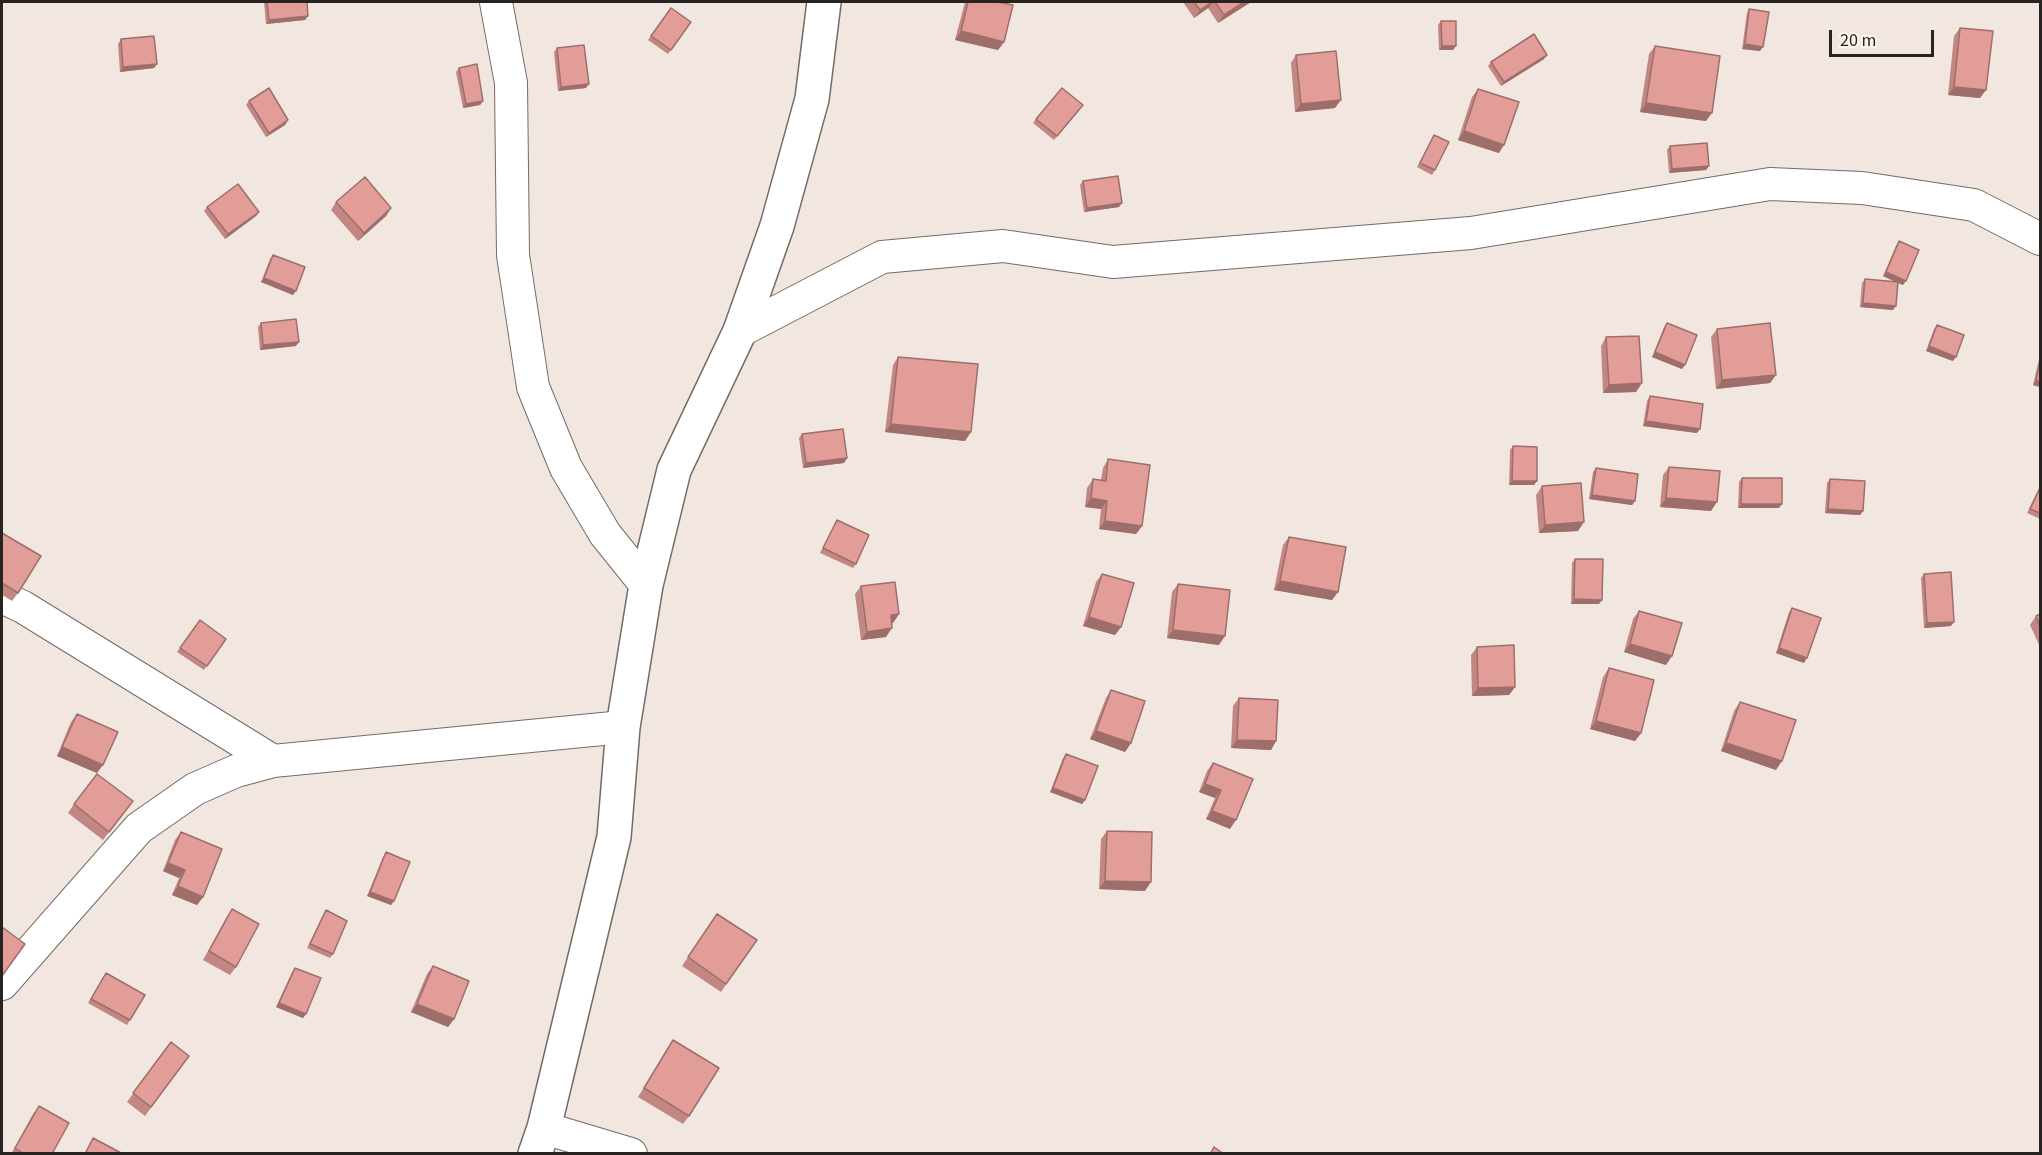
<!DOCTYPE html>
<html>
<head>
<meta charset="utf-8">
<style>
  body { margin:0 }
  #map { position:relative; width:2042px; height:1155px; overflow:hidden; background:#f1e7e0; font-family:"Source Sans 3",sans-serif }
  canvas { display:block }
  .frame { position:absolute; inset:0; border:3px solid #262320; pointer-events:none }
  .scale { position:absolute; left:1829px; top:30px; width:105px; height:27px; box-sizing:border-box; border:3px solid #262320; border-top:0; padding-left:8px; font-size:18px; line-height:21px; white-space:nowrap; color:#262320; -webkit-text-stroke:4px #fef4ed; paint-order:stroke }
</style>
</head>
<body>
<div id="map">
<canvas width="2042" height="1155"></canvas>
<div class="frame"></div>
<div class="scale">20 m</div>
</div>
<script>
const g = document.querySelector('canvas').getContext('2d');
g.lineJoin = 'round';
function toPath(rows) {
  const path = new Path2D();
  for (const r of rows) {
    path.moveTo(r[0], r[1]);
    for (let i = 2; i < r.length; i += 2) path.lineTo(r[i], r[i + 1]);
  }
  return path;
}
function trace(path, color, width, dash) {
  g.strokeStyle = color;
  g.lineWidth = width;
  g.lineCap = dash ? 'butt' : 'round';
  g.setLineDash(dash || []);
  g.stroke(path);
}
function fillPath(path, color) {
  g.fillStyle = color;
  g.fill(path, 'evenodd');
}
const street = toPath([
  [496,2,511,83,513,255,533,387,566,468,605,534,646,585],
  [740,331,882,257,1003,246,1113,262,1471,233,1770,184,1862,188,1974,205,2040,239],
  [2,597,23,607,273,761],
  [2,984,139,828,195,789,236,771,273,761,623,727],
  [544,1128,631,1154]
]);
const secondary = toPath([
  [535,1154,544,1128,614,837,623,727,646,585,674,470,740,331,777,226,812,99,824,2]
]);
trace(street, '#746b65', 34);
trace(secondary, '#746b65', 36);
trace(street, '#fff', 32);
trace(secondary, '#fff', 33);
fillPath(toPath([
  [264,2,307,2,308,16,305,20,266,24],
  [965,2,998,2,1004,42,998,50,955,40],
  [1183,2,1251,2,1218,23,1208,8,1194,18],
  [671,8,691,22,668,54,648,40],
  [1749,9,1760,51,1742,49,1747,13],
  [1441,21,1453,50,1439,50,1438,25],
  [1960,28,1980,98,1948,95,1954,36],
  [121,39,157,64,154,68,120,72,118,44],
  [1655,46,1706,121,1640,112,1649,54],
  [557,48,586,88,558,91,554,52],
  [1296,55,1335,108,1295,112,1291,63],
  [1544,59,1501,86,1488,66,1491,62],
  [459,68,483,101,480,105,463,108,456,72],
  [1478,89,1499,153,1458,140,1472,97],
  [249,101,288,120,285,125,266,137,246,105],
  [1080,109,1054,140,1033,123,1036,119],
  [1434,135,1435,170,1432,175,1417,167],
  [1670,146,1709,166,1706,170,1669,173,1667,150],
  [1083,181,1119,207,1084,212,1080,185],
  [336,202,391,208,386,216,358,241,331,210],
  [207,207,259,212,256,216,225,239,204,211],
  [1899,241,1903,285,1898,283,1893,310,1860,307,1862,283,1865,279,1895,282,1883,276,1896,246],
  [273,255,293,295,261,282,270,259],
  [261,323,296,346,260,350,258,327],
  [1667,323,1682,369,1652,357,1664,327],
  [1937,325,1953,361,1926,351,1934,329],
  [1717,329,1776,375,1770,383,1716,389,1711,337],
  [1606,337,1642,383,1636,392,1603,393,1601,346],
  [2040,355,2040,387,2033,385],
  [898,357,965,441,885,432,893,365],
  [1650,396,1697,433,1643,426,1647,401],
  [802,434,847,458,844,463,803,468,799,438],
  [1513,446,1537,481,1534,485,1509,485,1510,450],
  [1108,459,1142,526,1136,534,1099,529,1101,509,1085,507,1087,488,1093,479,1101,480,1103,468],
  [1669,467,1711,511,1660,507,1663,475],
  [1596,468,1635,501,1632,505,1589,499,1593,472],
  [1742,478,1779,508,1738,508,1739,482],
  [1830,479,1863,511,1860,515,1825,513,1827,483],
  [1542,486,1578,531,1539,533,1536,495],
  [2040,488,2040,519,2027,513,2037,492],
  [837,520,856,564,853,568,820,553],
  [2,533,18,593,12,601,2,595],
  [1289,537,1338,592,1332,600,1274,590,1283,545],
  [1575,559,1599,604,1571,604,1572,563],
  [1102,574,1121,627,1115,635,1083,626,1096,582],
  [1924,574,1951,626,1924,628,1921,578],
  [1178,584,1219,645,1167,638,1172,592],
  [861,586,899,614,893,623,892,623,886,637,861,640,855,594],
  [1792,608,1804,663,1776,653,1789,612],
  [1639,611,1666,665,1624,652,1633,619],
  [2040,614,2040,647,2030,625,2036,616],
  [200,620,226,639,204,670,177,652],
  [1477,647,1515,687,1509,695,1472,696,1471,655],
  [1609,668,1641,733,1635,741,1590,729,1603,677],
  [1111,690,1131,743,1125,752,1090,739,1106,698],
  [1239,698,1276,741,1271,750,1231,748,1233,706],
  [1740,702,1776,770,1721,751,1734,711],
  [77,714,97,773,57,756,71,722],
  [1066,754,1085,800,1082,804,1050,792,1063,758],
  [1213,763,1230,829,1206,819,1215,798,1199,792,1207,771],
  [133,801,103,840,68,813,74,804],
  [1107,831,1145,891,1099,889,1101,839],
  [181,832,203,897,197,905,172,895,179,878,163,871,175,840],
  [386,852,394,901,391,905,367,896,383,857],
  [232,909,236,967,230,975,203,960,226,918],
  [326,910,333,954,330,958,307,948,323,915],
  [717,914,757,940,721,992,682,966],
  [433,966,454,1019,448,1027,411,1012,427,974],
  [295,968,306,1014,303,1018,276,1007,292,972],
  [103,977,130,1020,127,1025,88,1003],
  [673,1040,689,1116,683,1124,638,1097],
  [171,1042,189,1056,145,1116,127,1102],
  [39,1106,52,1154,11,1154,33,1114]
]), '#c28783');
fillPath(toPath([
  [1212,2,1213,2,1208,8,1194,18,1200,10],
  [1244,2,1251,2,1218,23,1224,15],
  [308,16,305,20,266,24,269,20],
  [961,31,1004,42,998,50,955,40],
  [1745,44,1763,47,1760,51,1742,49],
  [1442,46,1456,46,1453,50,1439,50],
  [1547,55,1544,59,1501,86,1504,82],
  [157,64,154,68,120,72,123,67],
  [589,84,586,88,558,91,561,87],
  [1954,87,1986,90,1980,98,1948,95],
  [1341,100,1335,108,1295,112,1301,104],
  [483,101,480,105,463,108,466,104],
  [1646,103,1712,113,1706,121,1640,112],
  [288,120,285,125,266,137,269,133],
  [1464,131,1504,145,1499,153,1458,140],
  [1709,166,1706,170,1669,173,1672,169],
  [1122,203,1119,207,1084,212,1087,208],
  [391,208,386,216,358,241,364,233],
  [259,212,256,216,225,239,228,234],
  [1886,272,1906,281,1903,285,1883,276],
  [264,278,296,291,293,295,261,282],
  [1863,303,1896,306,1893,310,1860,307],
  [299,342,296,346,260,350,263,345],
  [1929,346,1956,357,1953,361,1926,351],
  [1655,352,1685,365,1682,369,1652,357],
  [1776,375,1770,383,1716,389,1722,380],
  [2036,380,2040,382,2040,387,2033,385],
  [1642,383,1636,392,1603,393,1609,385],
  [1646,421,1700,429,1697,433,1643,426],
  [891,424,971,432,965,441,885,432],
  [847,458,844,463,803,468,806,463],
  [1512,481,1537,481,1534,485,1509,485],
  [1592,495,1635,501,1632,505,1589,499],
  [1091,498,1107,501,1101,509,1085,507],
  [1666,498,1717,502,1711,511,1660,507],
  [1741,504,1782,504,1779,508,1738,508],
  [1828,509,1863,511,1860,515,1825,513],
  [1105,521,1142,526,1136,534,1099,529],
  [1584,522,1578,531,1539,533,1545,525],
  [1280,581,1338,592,1332,600,1274,590],
  [1574,599,1602,600,1599,604,1571,604],
  [899,614,893,623,885,623,891,615],
  [1089,617,1121,627,1115,635,1083,626],
  [1954,622,1951,626,1924,628,1927,623],
  [892,628,886,637,861,640,867,632],
  [1173,630,1225,636,1219,645,1167,638],
  [1630,644,1672,656,1666,665,1624,652],
  [1779,648,1807,658,1804,663,1776,653],
  [1515,687,1509,695,1472,696,1478,688],
  [1596,721,1641,733,1635,741,1590,729],
  [1096,731,1131,743,1125,752,1090,739],
  [1237,740,1276,741,1271,750,1231,748],
  [1726,743,1782,761,1776,770,1721,751],
  [62,747,103,765,97,773,57,756],
  [1205,784,1221,790,1215,798,1199,792],
  [1053,788,1085,800,1082,804,1050,792],
  [1212,811,1236,820,1230,829,1206,819],
  [168,863,185,870,179,878,163,871],
  [1105,881,1151,882,1145,891,1099,889],
  [178,886,203,897,197,905,172,895],
  [370,892,394,901,391,905,367,896],
  [279,1003,306,1014,303,1018,276,1007],
  [417,1004,454,1019,448,1027,411,1012]
]), '#9e6e6a');
const building = toPath([
  [267,2,307,2,308,16,269,20,267,2],
  [968,2,998,2,1013,5,1004,42,961,31,968,2],
  [1194,2,1212,2,1200,10,1194,2],
  [1215,2,1244,2,1224,15,1215,2],
  [671,8,691,22,671,50,651,36,671,8],
  [1749,9,1769,12,1763,47,1745,44,1749,9],
  [1441,21,1456,21,1456,46,1442,46,1441,21],
  [1960,28,1993,31,1986,90,1954,87,1960,28],
  [1534,34,1547,55,1504,82,1491,62,1534,34],
  [154,36,157,64,123,67,121,39,154,36],
  [584,45,589,84,561,87,557,48,584,45],
  [1655,46,1720,56,1712,113,1646,103,1655,46],
  [1336,51,1341,100,1301,104,1296,55,1336,51],
  [477,64,483,101,466,104,459,68,477,64],
  [269,88,288,120,269,133,249,101,269,88],
  [1062,88,1083,105,1057,136,1036,119,1062,88],
  [1478,89,1519,102,1504,145,1464,131,1478,89],
  [1434,135,1449,142,1435,170,1420,163,1434,135],
  [1707,143,1709,166,1672,169,1670,146,1707,143],
  [1118,176,1122,203,1087,208,1083,181,1118,176],
  [365,177,391,208,364,233,336,202,365,177],
  [238,184,259,212,228,234,207,207,238,184],
  [1899,241,1919,250,1906,281,1886,272,1899,241],
  [273,255,305,267,296,291,264,278,273,255],
  [1865,279,1898,282,1896,306,1863,303,1865,279],
  [296,319,299,342,263,345,261,323,296,319],
  [1667,323,1697,335,1685,365,1655,352,1667,323],
  [1770,323,1776,375,1722,380,1717,329,1770,323],
  [1937,325,1964,335,1956,357,1929,346,1937,325],
  [1639,336,1642,383,1609,385,1606,337,1639,336],
  [898,357,978,364,971,432,891,424,898,357],
  [2040,362,2040,382,2036,380,2040,362],
  [1650,396,1703,404,1700,429,1646,421,1650,396],
  [843,429,847,458,806,463,802,434,843,429],
  [1513,446,1537,447,1537,481,1512,481,1513,446],
  [1108,459,1150,465,1142,526,1105,521,1107,501,1091,498,1093,479,1106,481,1108,459],
  [1669,467,1720,471,1717,502,1666,498,1669,467],
  [1596,468,1638,474,1635,501,1592,495,1596,468],
  [1742,478,1782,478,1782,504,1741,504,1742,478],
  [1830,479,1865,481,1863,511,1828,509,1830,479],
  [1581,483,1584,522,1545,525,1542,486,1581,483],
  [2040,488,2040,513,2030,509,2040,488],
  [837,520,869,535,856,564,823,548,837,520],
  [2,533,41,556,18,593,2,583,2,533],
  [1289,537,1346,547,1338,592,1280,581,1289,537],
  [1575,559,1603,559,1602,600,1574,599,1575,559],
  [1951,572,1954,622,1927,623,1924,574,1951,572],
  [1102,574,1134,583,1121,627,1089,617,1102,574],
  [895,582,899,614,891,615,892,628,867,632,861,586,895,582],
  [1178,584,1230,590,1225,636,1173,630,1178,584],
  [1792,608,1821,618,1807,658,1779,648,1792,608],
  [1639,611,1682,623,1672,656,1630,644,1639,611],
  [2040,614,2040,627,2036,616,2040,614],
  [200,620,226,639,207,666,180,648,200,620],
  [1514,645,1515,687,1478,688,1477,647,1514,645],
  [1609,668,1654,680,1641,733,1596,721,1609,668],
  [1111,690,1145,701,1131,743,1096,731,1111,690],
  [1239,698,1278,700,1276,741,1237,740,1239,698],
  [1740,702,1796,720,1782,761,1726,743,1740,702],
  [77,714,118,732,103,765,62,747,77,714],
  [1066,754,1098,766,1085,800,1053,788,1066,754],
  [1213,763,1253,779,1236,820,1212,811,1221,790,1205,784,1213,763],
  [97,774,133,801,109,832,74,804,97,774],
  [1107,831,1152,832,1151,882,1105,881,1107,831],
  [181,832,222,849,203,897,178,886,185,870,168,863,181,832],
  [386,852,410,862,394,901,370,892,386,852],
  [232,909,259,924,236,967,209,951,232,909],
  [326,910,347,921,333,954,310,944,326,910],
  [717,914,757,940,726,984,688,957,717,914],
  [2,927,25,944,2,976,2,927],
  [433,966,469,981,454,1019,417,1004,433,966],
  [295,968,321,978,306,1014,279,1003,295,968],
  [106,973,145,995,130,1020,91,999,106,973],
  [673,1040,719,1068,689,1116,644,1088,673,1040],
  [171,1042,189,1056,151,1107,133,1093,171,1042],
  [39,1106,69,1123,52,1154,24,1154,15,1148,39,1106],
  [93,1138,123,1154,85,1154,93,1138],
  [1214,1147,1224,1154,1210,1154,1214,1147]
]);
fillPath(building, '#e29d98');
trace(building, '#9e6e6a', 1.5);
</script>
</body>
</html>
